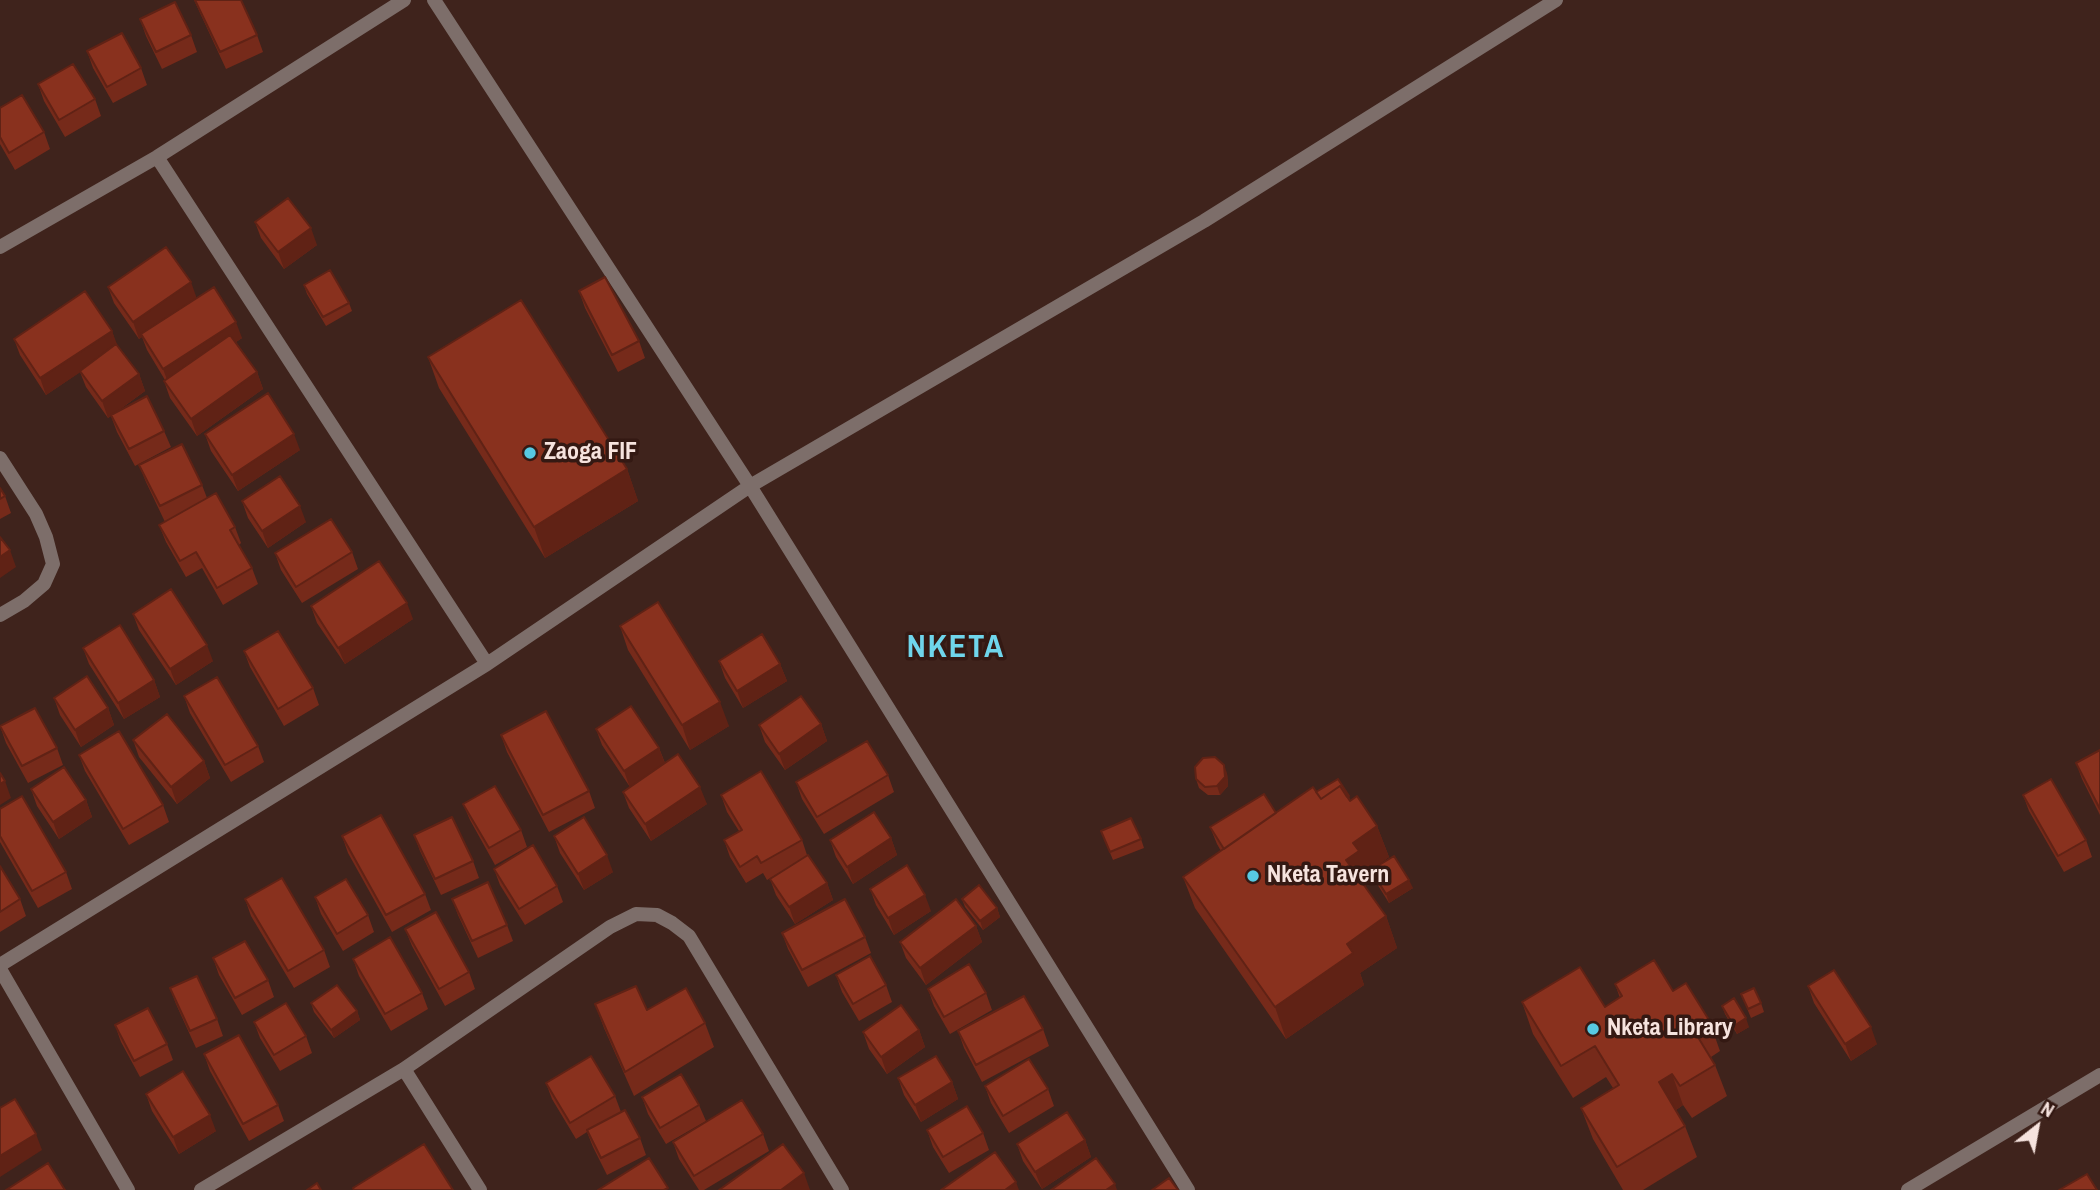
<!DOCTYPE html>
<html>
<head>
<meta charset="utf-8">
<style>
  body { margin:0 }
  #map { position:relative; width:2100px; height:1190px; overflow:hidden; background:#3f231c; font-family:"Archivo Narrow",sans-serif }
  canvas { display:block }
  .north { position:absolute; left:2002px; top:1092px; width:70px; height:70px; -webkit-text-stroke:5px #341913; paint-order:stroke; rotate:31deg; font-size:19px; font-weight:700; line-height:28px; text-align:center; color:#f6e3de }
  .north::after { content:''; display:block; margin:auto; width:24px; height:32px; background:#f6e3de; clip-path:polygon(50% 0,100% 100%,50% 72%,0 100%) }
</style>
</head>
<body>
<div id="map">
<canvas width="2100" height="1190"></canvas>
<div class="north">N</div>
</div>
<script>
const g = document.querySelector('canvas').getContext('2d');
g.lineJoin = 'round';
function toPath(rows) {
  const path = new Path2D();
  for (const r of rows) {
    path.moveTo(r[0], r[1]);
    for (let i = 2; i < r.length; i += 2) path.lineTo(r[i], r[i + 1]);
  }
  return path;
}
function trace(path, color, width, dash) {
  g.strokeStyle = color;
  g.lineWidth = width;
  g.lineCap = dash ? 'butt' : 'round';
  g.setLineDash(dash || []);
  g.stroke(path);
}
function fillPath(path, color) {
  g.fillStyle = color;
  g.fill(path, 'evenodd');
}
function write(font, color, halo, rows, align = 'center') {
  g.font = font + ' "Archivo Narrow",sans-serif';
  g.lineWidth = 7;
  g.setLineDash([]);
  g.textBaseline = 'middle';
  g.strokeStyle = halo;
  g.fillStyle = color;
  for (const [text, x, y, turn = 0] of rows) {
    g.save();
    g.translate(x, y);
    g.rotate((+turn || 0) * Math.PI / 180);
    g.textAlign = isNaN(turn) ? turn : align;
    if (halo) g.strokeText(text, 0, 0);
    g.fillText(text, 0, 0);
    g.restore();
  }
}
trace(toPath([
  [434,0,750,486,1188,1190],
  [157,157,487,664],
  [0,247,157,157,404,0],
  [0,458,36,514,46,537,53,564,44,584,24,601,0,615],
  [0,965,487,664,750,486,1204,221,1556,0],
  [0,969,128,1190],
  [404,1069,480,1190],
  [201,1190,404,1069,610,927,636,914,657,915,672,923,689,936,842,1190],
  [1908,1190,2100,1075]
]), '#7d6e6a', 14);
fillPath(toPath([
  [194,0,241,0,257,35,263,52,226,69],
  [140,19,191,35,197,52,162,69,146,36],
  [87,51,141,68,147,85,113,103,93,68],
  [38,84,95,99,101,116,65,137,44,101],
  [0,108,44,132,50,149,15,170,0,144],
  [255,222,317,245,284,269,261,238],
  [304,285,349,303,352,311,326,326,307,294],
  [108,287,197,298,242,338,236,342,257,372,263,389,197,436,170,398,164,381,165,380,147,350,142,337,139,339,114,303],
  [579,291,639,341,645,358,618,372,585,308],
  [112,331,116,344,139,374,145,391,115,413,164,431,171,447,135,466,117,432,111,416,108,418,86,387,80,372,46,395,20,355,14,339],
  [428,357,627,469,638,501,545,558,439,388],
  [205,434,300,450,238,491,211,451],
  [139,465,202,485,207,498,235,527,241,543,239,545,252,568,258,584,223,605,202,568,186,577,166,542,159,525,165,522,146,482],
  [0,488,5,496,11,513,0,519],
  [242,501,306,522,268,548,248,518],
  [352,552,358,569,302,603,281,570,275,553],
  [311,606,413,619,345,664,317,623],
  [133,614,213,661,176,685,139,630],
  [620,626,729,726,690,750,628,650],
  [83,648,154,680,160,697,124,719,89,664],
  [244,651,313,688,319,705,284,726,250,667],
  [719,661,780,664,787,681,743,708,725,678],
  [184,696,258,746,264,762,231,782,190,713],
  [54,698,108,708,114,725,81,747,60,715],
  [821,724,827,741,785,770,765,742,759,725],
  [0,726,57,748,63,765,28,783,6,743],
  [596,729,659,748,665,763,707,804,651,841,629,808,623,792,630,787,602,745],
  [501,735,589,791,595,808,549,832,507,752],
  [133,740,204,761,210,778,177,804,139,757],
  [2100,750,2100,815,2082,779,2076,763],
  [79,755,163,805,169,822,129,845,85,771],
  [1227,773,1228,786,1220,795,1208,795,1199,788,1196,779],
  [888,775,894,792,824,834,802,799,796,782],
  [31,789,86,800,92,817,59,839,37,806],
  [1316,792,1349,796,1350,801,1377,826,1389,857,1367,873,1370,882,1365,886,1386,916,1397,948,1360,973,1364,985,1286,1039,1195,908,1183,877,1221,851,1217,844,1210,827,1276,813],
  [721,795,802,840,807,855,827,883,833,900,795,924,776,895,770,879,786,869,767,880,763,873,746,883,730,857,724,840,739,831,727,812],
  [2023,795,2086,840,2092,857,2064,872,2029,811],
  [463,804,521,830,527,847,495,865,470,820],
  [0,809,66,872,72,889,38,908,0,842],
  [1101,831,1141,839,1144,848,1113,860],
  [414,835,473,861,479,878,441,895,420,851],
  [342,836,425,894,431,910,392,932,348,853],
  [554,836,613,872,584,890,560,853],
  [891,838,897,855,853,884,836,857,830,840],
  [0,866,20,899,26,916,0,932],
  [494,869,557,886,563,902,525,925,500,885],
  [1371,870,1413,888,1389,903,1374,879],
  [870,889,931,911,894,935,876,905],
  [315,897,368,915,374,932,343,951,321,914],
  [245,899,324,950,330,967,294,988,251,916],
  [452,899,507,925,513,941,478,958,458,915],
  [962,899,997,908,1000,917,983,930,965,907],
  [976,926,982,942,926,985,906,958,900,942],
  [405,929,469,972,475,989,445,1006,412,946],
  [782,933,865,937,871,953,808,987,788,949],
  [213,958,268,980,274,997,242,1015,219,975],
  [353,959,422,993,428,1009,391,1031,359,976],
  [836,975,886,985,892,1002,859,1021,842,992],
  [1615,984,1673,991,1709,1020,1720,1051,1711,1057,1715,1065,1727,1096,1692,1118,1683,1105,1676,1110,1685,1126,1697,1157,1643,1190,1623,1190,1593,1139,1581,1108,1613,1088,1606,1077,1573,1098,1533,1034,1522,1002,1605,1007,1620,998],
  [1808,986,1877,1044,1851,1061,1814,1003],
  [170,988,217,1019,223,1036,196,1048,176,1004],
  [928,989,986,993,992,1010,950,1034,934,1006],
  [1741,994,1761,1003,1764,1012,1751,1018],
  [311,1003,357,1011,360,1020,334,1038,314,1012],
  [595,1004,647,1010,705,1023,714,1047,634,1096,604,1028],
  [1722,1006,1749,1027,1737,1034,1725,1014],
  [254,1022,306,1036,312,1053,280,1071,260,1038],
  [115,1025,167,1044,173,1060,140,1077,121,1042],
  [1043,1029,1049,1046,982,1082,964,1048,958,1031],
  [919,1030,925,1047,887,1074,869,1049,863,1032],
  [204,1054,278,1105,284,1121,249,1141,210,1071],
  [898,1078,952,1082,958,1099,921,1122,904,1095],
  [546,1083,615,1096,621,1112,640,1138,646,1155,607,1175,593,1147,587,1132,576,1139,552,1099],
  [985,1086,1048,1089,1054,1106,1009,1133,991,1103],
  [146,1094,216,1131,179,1154,152,1111],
  [642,1097,699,1105,706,1121,666,1144,648,1114],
  [927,1130,983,1133,989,1150,949,1173,933,1147],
  [763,1134,769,1151,704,1190,699,1190,679,1159,673,1142],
  [1085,1140,1091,1157,1042,1189,1023,1161,1017,1144]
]), '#762a1a');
fillPath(toPath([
  [311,228,317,245,284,269,278,252],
  [191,282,197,299,141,334,142,337,139,339,133,322],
  [236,322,242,338,169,385,163,369],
  [112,331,118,347,46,395,40,378],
  [257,372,263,389,197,436,191,419],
  [139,374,145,391,108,418,102,401],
  [294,434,300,450,238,491,232,475],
  [627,469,638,501,545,558,534,527],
  [300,506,306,522,268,548,262,531],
  [10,550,16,567,0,578,0,557],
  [407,603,413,619,345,664,338,648],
  [207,645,213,661,176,685,170,669],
  [780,664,787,681,743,708,737,691],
  [154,680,160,697,124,719,118,703],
  [720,702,729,726,690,750,682,725],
  [108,708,114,725,81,747,75,730],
  [821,724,827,741,785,770,779,754],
  [659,748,665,764,630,788,624,771],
  [204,761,210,778,177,804,171,787],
  [1224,765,1227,773,1228,786,1220,795,1217,786],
  [5,781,11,798,0,805,0,784],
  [700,787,707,804,651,841,645,824],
  [86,800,92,817,59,839,53,822],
  [1377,826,1389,857,1367,873,1370,882,1358,891,1346,860,1353,843],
  [891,838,897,855,853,884,847,867],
  [607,855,613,872,584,890,578,874],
  [1409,880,1413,888,1389,903,1386,894],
  [827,883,833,900,795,924,789,907],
  [925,895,931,911,894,935,888,918],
  [997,908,1000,917,983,930,980,921],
  [1386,916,1397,948,1360,973,1364,985,1286,1039,1275,1007,1347,944],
  [976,926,982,942,926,985,920,968],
  [357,1011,360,1020,334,1038,331,1030],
  [1746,1018,1749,1027,1737,1034,1734,1026],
  [1871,1027,1877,1044,1851,1061,1845,1044],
  [919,1030,925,1047,887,1074,881,1057],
  [1672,1074,1683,1105,1670,1114,1659,1082],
  [952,1082,958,1099,921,1122,915,1105],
  [210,1115,216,1131,179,1154,173,1137],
  [36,1134,42,1150,0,1177,0,1156],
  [1085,1140,1091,1157,1042,1189,1035,1172],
  [804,1173,810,1190,781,1190],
  [1016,1182,1019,1190,1005,1190],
  [1115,1184,1117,1190,1106,1190]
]), '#602215');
const building = toPath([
  [195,0,241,0,257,35,220,52,195,0],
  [175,2,191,35,156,52,140,19,175,2],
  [122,33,141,68,107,87,87,51,122,33],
  [73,64,95,99,59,120,38,84,73,64],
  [22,95,44,132,9,153,0,137,0,108,22,95],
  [288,198,311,228,278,252,255,222,288,198],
  [166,247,191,282,133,322,108,287,166,247],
  [330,270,349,303,323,317,304,285,330,270],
  [605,277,639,341,612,355,579,291,605,277],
  [214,287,236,322,163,369,141,334,214,287],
  [85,291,112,331,40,378,14,339,85,291],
  [521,300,627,469,534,527,428,357,521,300],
  [230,335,257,372,191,419,164,381,230,335],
  [116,344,139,374,102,401,80,371,116,344],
  [268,393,294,434,232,475,205,434,268,393],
  [147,396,164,431,129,449,111,415,147,396],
  [182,444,202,485,160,506,139,465,182,444],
  [280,476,300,506,262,531,242,501,280,476],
  [0,488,5,496,0,499,0,488],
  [216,493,235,527,230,530,252,568,217,588,196,552,180,561,159,525,216,493],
  [331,519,352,552,296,587,275,553,331,519],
  [0,537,10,550,0,557,0,537],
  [379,561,407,603,338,648,311,606,379,561],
  [171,589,207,645,170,669,133,614,171,589],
  [658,602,720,702,682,725,620,626,658,602],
  [120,625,154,680,118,703,83,648,120,625],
  [278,631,313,688,278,709,244,651,278,631],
  [762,634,780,664,737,691,719,661,762,634],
  [87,676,108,708,75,730,54,698,87,676],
  [217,677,258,746,225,765,184,696,217,677],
  [801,696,821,724,779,754,759,725,801,696],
  [631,706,659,748,624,771,596,729,631,706],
  [35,708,57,748,22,766,0,726,35,708],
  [546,711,589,791,543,815,501,735,546,711],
  [167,714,204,761,171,787,133,740,167,714],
  [119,731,163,805,123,829,79,755,119,731],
  [867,741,888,775,817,817,796,782,867,741],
  [2100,750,2100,809,2076,763,2100,750],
  [678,754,700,787,645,824,623,792,678,754],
  [1215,757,1224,765,1225,777,1217,786,1205,787,1196,779,1195,767,1203,758,1215,757],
  [64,767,86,800,53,822,31,789,64,767],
  [761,771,802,840,761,863,757,856,740,867,724,840,742,830,721,795,761,771],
  [0,773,5,781,0,784,0,773],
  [1338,779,1349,796,1347,797,1340,786,1321,799,1316,792,1338,779],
  [2051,779,2086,840,2058,856,2023,795,2051,779],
  [495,786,521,830,489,848,463,804,495,786],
  [1340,786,1350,801,1357,796,1377,826,1353,843,1359,851,1346,860,1386,916,1347,944,1353,953,1275,1007,1183,877,1313,787,1321,799,1340,786],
  [1264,794,1276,813,1224,849,1210,827,1264,794],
  [22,796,66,872,32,891,0,836,0,809,22,796],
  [874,812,891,838,847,867,830,840,874,812],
  [381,815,425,894,386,915,342,836,381,815],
  [452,817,473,861,435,879,414,835,452,817],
  [584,817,607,855,578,874,554,836,584,817],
  [1131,818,1141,839,1110,852,1101,831,1131,818],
  [533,845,557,886,519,909,494,869,533,845],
  [808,855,827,883,789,907,770,879,808,855],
  [1394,856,1409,880,1386,894,1371,870,1394,856],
  [907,865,925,895,888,918,870,889,907,865],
  [0,866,20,899,0,912,0,866],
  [282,878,324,950,288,971,245,899,282,878],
  [346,879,368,915,337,934,315,897,346,879],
  [488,882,507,925,472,941,452,899,488,882],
  [979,885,997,908,980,921,962,899,979,885],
  [845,899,865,937,802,970,782,933,845,899],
  [956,899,976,926,920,968,900,942,956,899],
  [436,912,469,972,439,989,405,929,436,912],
  [390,937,422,993,385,1014,353,959,390,937],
  [245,941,268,980,235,998,213,958,245,941],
  [870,956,886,985,853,1004,836,975,870,956],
  [1654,960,1673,991,1686,983,1709,1020,1693,1029,1715,1065,1680,1086,1672,1074,1659,1082,1685,1126,1617,1167,1581,1108,1619,1085,1595,1046,1561,1066,1522,1002,1580,967,1605,1007,1622,996,1615,984,1654,960],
  [969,964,986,993,944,1017,928,989,969,964],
  [1834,970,1871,1027,1845,1044,1808,986,1834,970],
  [197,976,217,1019,190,1031,170,988,197,976],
  [337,985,357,1011,331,1030,311,1003,337,985],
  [636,986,647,1010,686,988,705,1023,625,1072,595,1004,636,986],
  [1754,988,1761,1003,1748,1009,1741,994,1754,988],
  [1024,996,1043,1029,976,1065,958,1031,1024,996],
  [1734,998,1746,1018,1734,1026,1722,1006,1734,998],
  [286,1003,306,1036,274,1055,254,1022,286,1003],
  [901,1005,919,1030,881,1057,863,1032,901,1005],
  [148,1008,167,1044,134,1061,115,1025,148,1008],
  [239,1035,278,1105,243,1124,204,1054,239,1035],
  [591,1056,615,1096,570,1123,546,1083,591,1056],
  [936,1056,952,1082,915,1105,898,1078,936,1056],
  [1029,1059,1048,1089,1003,1116,985,1086,1029,1059],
  [183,1071,210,1115,173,1137,146,1094,183,1071],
  [681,1074,699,1105,660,1128,642,1097,681,1074],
  [15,1099,36,1134,0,1156,0,1108,15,1099],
  [742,1100,763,1134,694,1176,673,1142,742,1100],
  [967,1106,983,1133,943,1157,927,1130,967,1106],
  [625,1110,640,1138,601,1158,587,1130,625,1110],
  [1067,1112,1085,1140,1035,1172,1017,1144,1067,1112],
  [424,1144,453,1190,354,1190,353,1188,424,1144],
  [783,1144,804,1173,781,1190,719,1190,783,1144],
  [995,1152,1016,1182,1005,1190,941,1190,995,1152],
  [649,1158,668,1188,664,1190,598,1190,649,1158],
  [1096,1158,1115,1184,1106,1190,1051,1190,1096,1158],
  [48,1163,65,1190,6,1190,48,1163],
  [2087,1174,2097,1190,2059,1190,2087,1174],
  [1169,1178,1178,1190,1152,1190,1169,1178],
  [317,1183,321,1190,307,1190,317,1183]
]);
fillPath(building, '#89311e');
trace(building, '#602215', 2);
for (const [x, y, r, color] of [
  [530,453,7,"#57c9e2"],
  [1253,876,7,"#57c9e2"],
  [1593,1029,7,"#57c9e2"]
]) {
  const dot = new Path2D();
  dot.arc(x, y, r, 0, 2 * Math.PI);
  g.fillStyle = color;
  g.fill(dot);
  trace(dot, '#341913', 2.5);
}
write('bold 24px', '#f6e3de', '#341913', [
  ["Zaoga FIF",544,453],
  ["Nketa Tavern",1267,876],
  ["Nketa Library",1607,1029]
], 'left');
g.letterSpacing = '2px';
write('bold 32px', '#6fd5eb', '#341913', [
  ["NKETA",956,648]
]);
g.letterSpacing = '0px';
</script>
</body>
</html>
